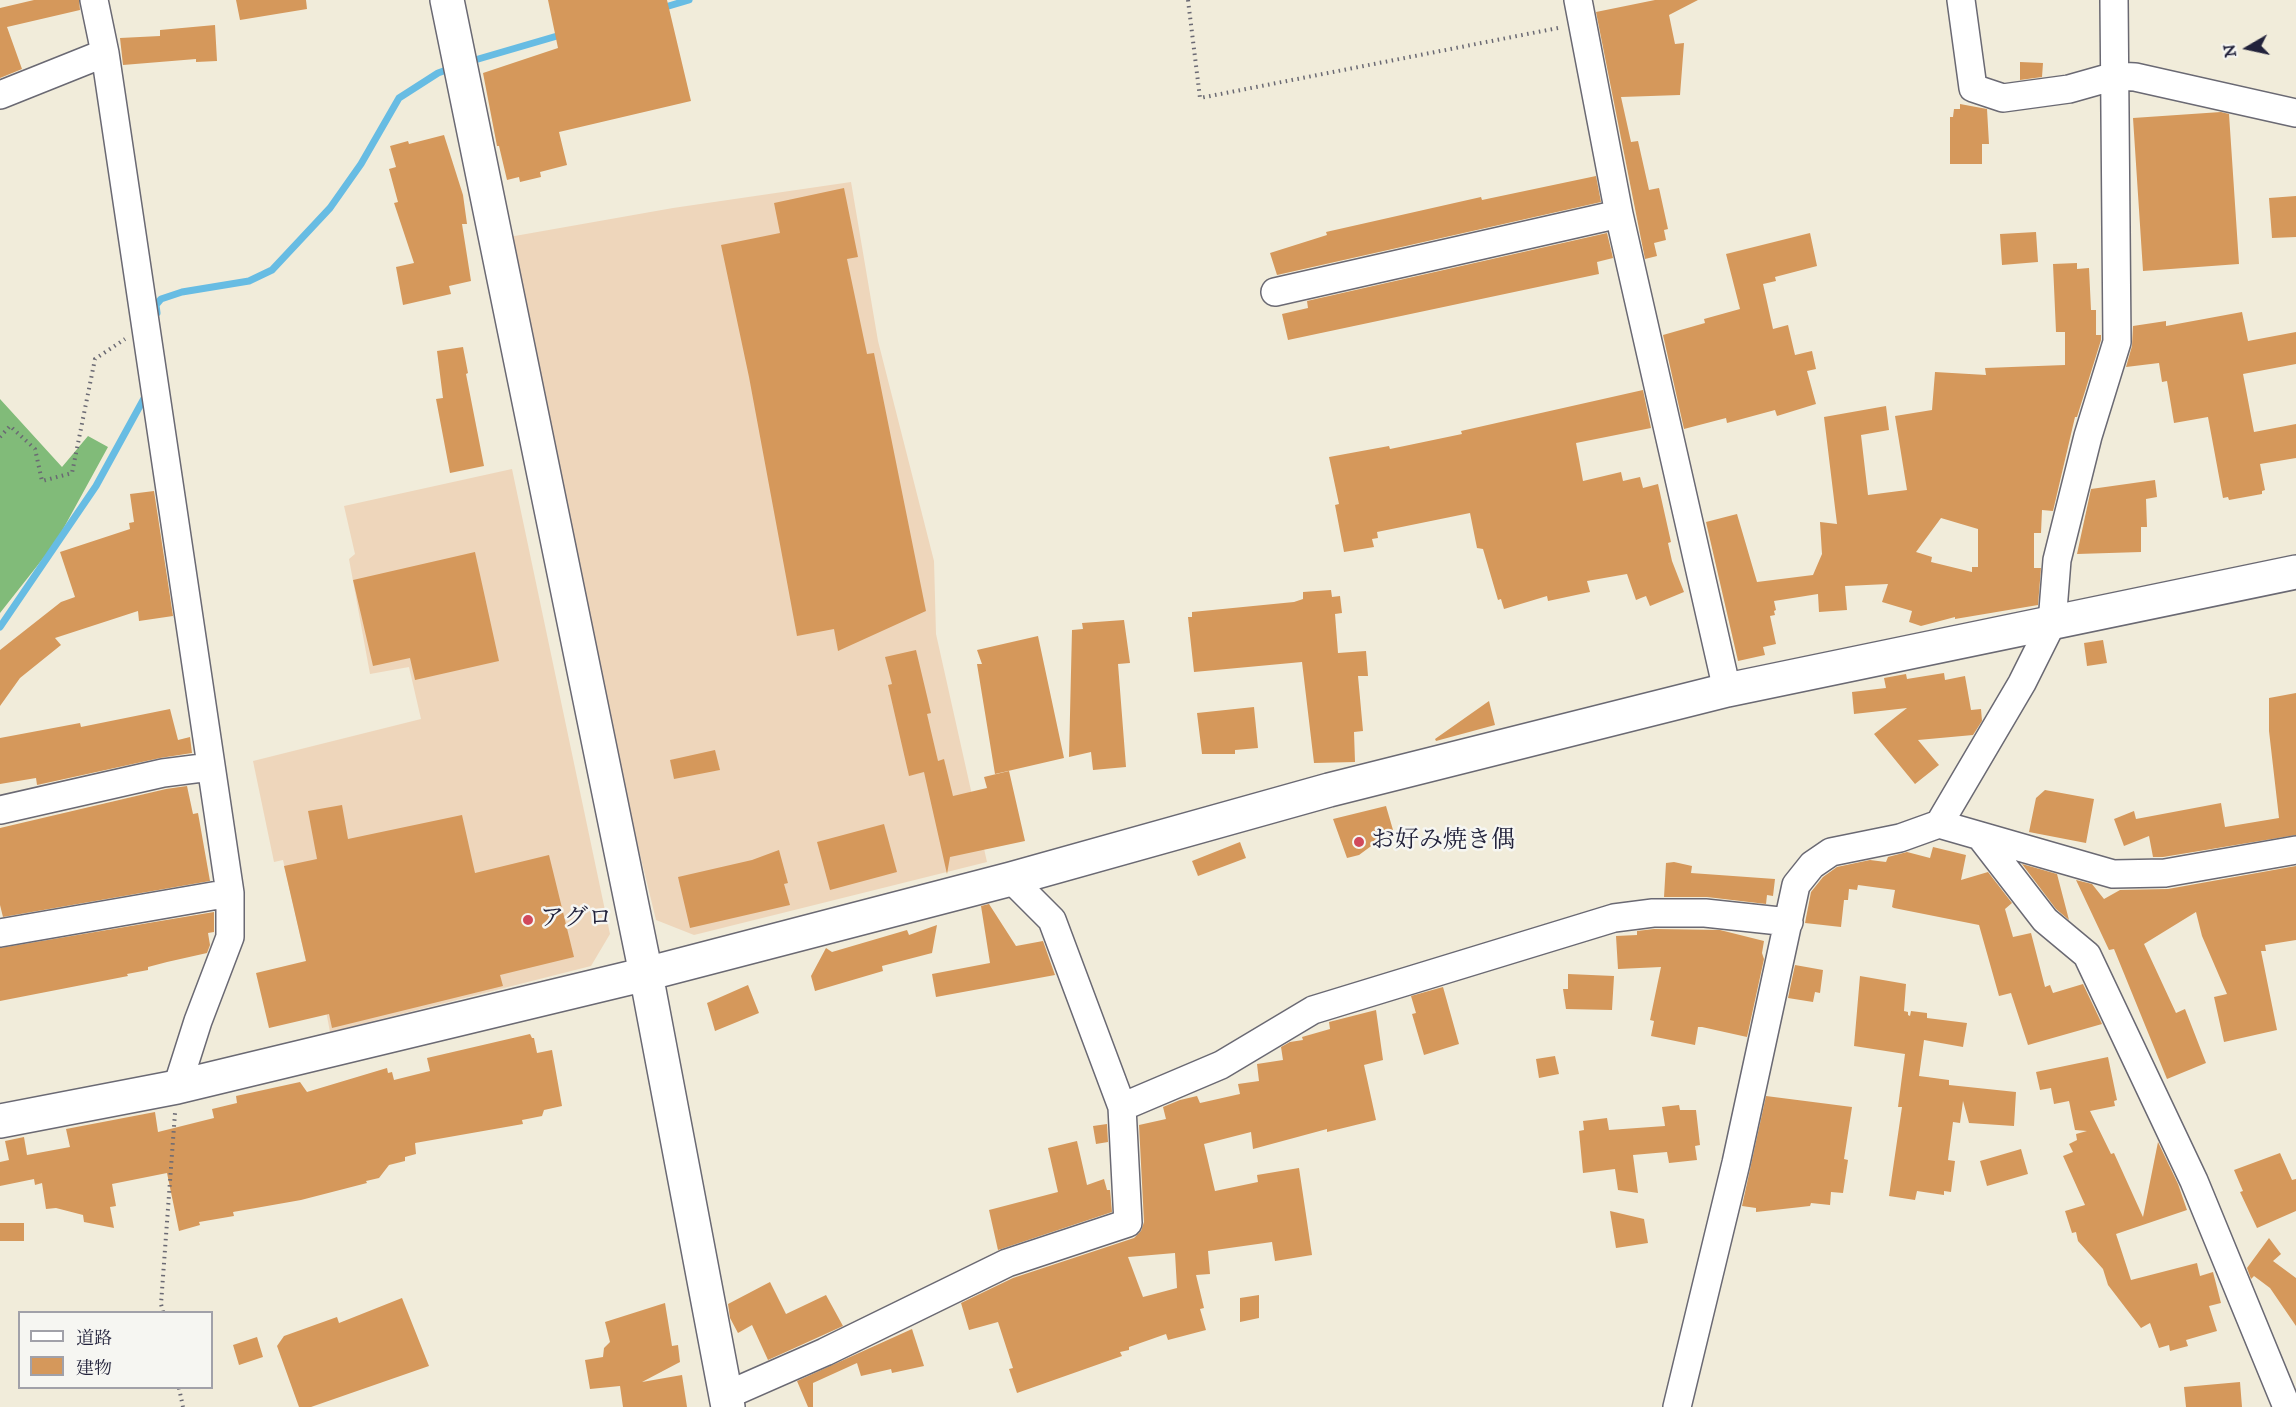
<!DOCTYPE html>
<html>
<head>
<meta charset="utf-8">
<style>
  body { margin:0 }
  #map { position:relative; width:2296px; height:1407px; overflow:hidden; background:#f1ecda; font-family:"IM FELL DW Pica","Noto Serif JP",serif }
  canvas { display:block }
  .legend { position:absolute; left:18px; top:1311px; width:195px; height:78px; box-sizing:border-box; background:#f6f6f2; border:2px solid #a1a1a9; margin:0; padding:8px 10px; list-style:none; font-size:18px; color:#22223b }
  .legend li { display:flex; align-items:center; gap:12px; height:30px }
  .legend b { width:30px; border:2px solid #a1a1a9 }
  .north { position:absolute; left:2218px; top:18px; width:60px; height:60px; -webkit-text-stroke:4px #f6f6f2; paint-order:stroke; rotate:261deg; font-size:16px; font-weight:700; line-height:24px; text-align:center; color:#22223b }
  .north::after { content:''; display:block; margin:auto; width:21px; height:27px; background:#22223b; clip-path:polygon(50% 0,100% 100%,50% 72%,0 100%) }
</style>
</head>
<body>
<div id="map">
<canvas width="2296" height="1407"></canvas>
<ul class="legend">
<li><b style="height:8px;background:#fff"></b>道路</li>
<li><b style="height:16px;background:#d5985b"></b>建物</li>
</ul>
<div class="north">N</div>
</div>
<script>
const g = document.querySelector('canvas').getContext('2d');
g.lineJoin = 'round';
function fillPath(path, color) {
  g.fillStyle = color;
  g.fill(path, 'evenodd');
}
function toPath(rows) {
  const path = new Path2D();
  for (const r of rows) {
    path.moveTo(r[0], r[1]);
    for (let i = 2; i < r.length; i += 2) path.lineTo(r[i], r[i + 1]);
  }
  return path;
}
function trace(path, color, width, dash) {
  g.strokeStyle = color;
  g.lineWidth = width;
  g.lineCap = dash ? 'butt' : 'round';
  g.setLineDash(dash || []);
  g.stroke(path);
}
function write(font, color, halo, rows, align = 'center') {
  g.font = font + ' "IM FELL DW Pica","Noto Serif JP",serif';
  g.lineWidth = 5;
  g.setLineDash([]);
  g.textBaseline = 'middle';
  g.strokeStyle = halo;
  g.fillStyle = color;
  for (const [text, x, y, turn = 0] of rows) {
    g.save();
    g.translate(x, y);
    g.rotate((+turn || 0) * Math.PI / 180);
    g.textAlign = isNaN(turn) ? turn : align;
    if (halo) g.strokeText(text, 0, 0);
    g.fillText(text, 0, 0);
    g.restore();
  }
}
fillPath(toPath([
  [851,182,878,341,934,561,936,634,987,862,694,935,656,920,625,793,509,237,673,208],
  [512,469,610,934,591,966,330,1032,316,959,306,961,283,860,274,862,253,761,421,719,409,667,370,674,349,559,355,554,344,506]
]), '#eed6bb');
fillPath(toPath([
  [0,399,62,467,88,436,108,447,56,542,0,613]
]), '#81bb79');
trace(toPath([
  [662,8,689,0],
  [468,62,564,34],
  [157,313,156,305,161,299,182,292,249,281,272,270,330,208,361,164,399,98,438,73,452,68],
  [0,627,96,486,147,393]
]), '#67bce3', 7);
fillPath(toPath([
  [34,0,79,0,80,10,7,27,22,69,0,78,0,8],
  [236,0,306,0,307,9,240,20],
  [548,0,667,0,691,101,559,132,567,165,540,172,541,177,520,182,519,177,507,180,499,146,497,146,483,73,558,48],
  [1655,0,1698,0,1669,15,1675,44,1684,43,1680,95,1621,97,1631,142,1638,141,1649,190,1659,188,1668,229,1664,230,1666,240,1654,243,1657,256,1645,259,1596,12],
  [215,25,217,61,196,62,196,59,123,65,120,38,160,36,160,30],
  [2020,62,2043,63,2042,77,2020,80],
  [1960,104,1987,109,1989,144,1982,144,1982,164,1950,164,1950,117,1953,117,1954,109,1960,109],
  [2221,112,2229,114,2239,264,2143,271,2133,118],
  [444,135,463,195,467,224,462,224,471,281,449,286,451,294,403,305,396,267,414,263,394,203,398,202,389,169,396,167,390,146,408,141,409,144],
  [1596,176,1601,202,1277,275,1270,253,1327,235,1326,232,1481,197,1482,200],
  [844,188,858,257,847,259,867,354,874,353,926,611,838,651,834,629,797,636,749,377,721,245,780,233,774,203],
  [2296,196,2296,237,2272,238,2269,198],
  [2036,232,2038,262,2002,265,2000,234],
  [1607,233,1613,258,1597,262,1599,274,1288,340,1282,314,1308,308,1307,301],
  [1810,233,1817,266,1775,277,1776,281,1763,284,1773,329,1788,325,1795,355,1812,351,1816,369,1807,371,1816,404,1777,416,1775,410,1727,423,1726,418,1684,429,1663,335,1705,323,1704,319,1740,309,1726,254],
  [2077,263,2077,269,2089,268,2091,310,2096,310,2096,335,2101,335,2101,340,2077,417,2075,417,2053,511,2042,510,2041,533,2034,533,2034,568,2041,568,2038,605,1955,619,1955,617,1921,626,1909,622,1912,611,1882,602,1888,584,1845,586,1847,610,1819,612,1818,594,1774,601,1776,610,1774,611,1775,615,1770,616,1776,644,1763,647,1765,655,1738,661,1706,522,1737,514,1757,582,1813,575,1822,554,1820,522,1837,524,1824,417,1886,406,1889,430,1861,435,1868,495,1907,490,1895,416,1932,410,1935,372,1986,375,1985,368,2065,365,2065,332,2056,332,2053,264],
  [1941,518,1978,529,1978,567,1972,567,1972,572,1931,562,1932,557,1916,552],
  [2242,312,2248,341,2296,332,2296,364,2243,374,2254,432,2296,424,2296,458,2260,464,2265,490,2262,491,2262,494,2229,500,2228,497,2223,498,2208,417,2174,423,2167,381,2162,382,2159,363,2126,367,2132,346,2133,326,2166,321,2166,326],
  [463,347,468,373,466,374,484,466,450,473,436,399,443,398,437,351],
  [1643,390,1651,428,1576,443,1583,481,1621,472,1623,481,1640,477,1643,488,1658,484,1671,542,1668,543,1672,561,1684,592,1650,606,1646,596,1636,600,1627,574,1587,581,1590,592,1548,601,1547,596,1504,609,1501,599,1498,600,1483,549,1477,548,1470,513,1377,532,1378,538,1372,539,1374,547,1344,552,1335,505,1339,504,1329,457,1389,446,1390,449,1462,434,1461,431],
  [2155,480,2157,497,2146,499,2147,527,2141,527,2141,552,2077,554,2091,489],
  [154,491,173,616,139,621,138,611,55,638,61,645,20,678,0,706,0,650,61,602,75,597,60,552,130,529,129,523,134,522,130,494],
  [475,552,499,661,415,680,410,658,373,666,353,580],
  [1331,590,1332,597,1340,596,1342,613,1335,614,1338,653,1366,651,1368,676,1358,676,1363,731,1354,732,1355,762,1314,763,1302,662,1194,672,1188,617,1192,617,1192,612,1294,602,1303,599,1303,592],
  [1124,620,1130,663,1118,664,1126,767,1093,770,1091,752,1069,757,1072,630,1083,629,1082,623],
  [1038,636,1064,758,995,774,977,664,982,664,977,650],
  [2103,640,2107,663,2087,666,2084,643],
  [916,650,931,713,927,714,938,761,944,759,953,796,987,788,984,777,1009,771,1025,841,950,857,947,874,924,772,909,776,888,685,892,684,885,657],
  [1944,673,1945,680,1965,676,1971,710,1981,709,1982,721,1973,735,1918,740,1939,765,1915,784,1874,734,1907,708,1854,714,1852,692,1886,688,1884,678,1906,674,1907,679],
  [2296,693,2296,835,2163,857,2153,857,2149,836,2124,846,2114,819,2134,811,2136,819,2221,803,2225,827,2279,818,2269,731,2269,698],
  [1489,701,1495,725,1436,741,1435,739],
  [1254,707,1258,748,1235,750,1235,754,1202,754,1197,713],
  [170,709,178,740,190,737,192,753,160,758,37,785,36,778,0,784,0,738,80,723,81,727],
  [715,750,720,770,674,779,670,760],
  [187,786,193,814,198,813,210,881,3,917,0,905,0,828,166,789],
  [2045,790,2094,799,2086,843,2029,832,2036,798],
  [342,805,348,839,462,815,475,873,549,855,574,957,500,975,503,986,332,1028,329,1014,269,1028,256,973,306,961,284,866,317,859,308,811],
  [1386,806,1393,830,1359,855,1347,858,1333,819],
  [884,824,897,872,830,890,817,842],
  [1240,842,1246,858,1198,876,1192,861],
  [1933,847,1966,855,1961,880,1988,872,2012,903,2005,909,2013,937,2031,933,2045,987,2050,985,2053,993,2083,984,2102,1024,2028,1045,2011,993,1999,996,1979,925,1894,908,1892,907,1895,890,1858,885,1857,890,1849,889,1848,900,1844,900,1841,927,1805,923,1811,892,1823,877,1837,867,1870,860,1886,862,1888,857,1907,852,1930,858],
  [779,850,788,883,784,884,790,905,690,928,678,877,752,860],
  [1674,862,1692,866,1691,873,1775,879,1773,896,1767,895,1766,904,1707,897,1664,897,1666,863],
  [2022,864,2057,874,2069,920,2056,909],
  [2296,866,2296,940,2265,945,2266,951,2261,951,2277,1030,2224,1042,2214,997,2227,994,2202,936,2196,912,2144,944,2176,1013,2185,1009,2206,1063,2167,1079,2114,949,2109,950,2076,880,2092,884,2104,899,2120,890,2168,889],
  [989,904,1016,946,1043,941,1055,975,936,997,932,974,990,963,981,906],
  [214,912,214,932,208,933,210,945,207,953,167,962,148,967,148,970,127,974,128,976,0,1001,0,948],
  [937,925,932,953,882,966,883,971,815,991,811,976,826,948,832,952,907,930,909,935],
  [1654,929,1720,930,1764,941,1762,953,1764,959,1747,1037,1702,1027,1698,1027,1695,1045,1651,1036,1654,1021,1650,1020,1661,967,1618,969,1616,936,1637,935,1637,931],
  [1795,965,1823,970,1820,993,1815,992,1813,1002,1788,998],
  [1568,974,1614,976,1612,1010,1566,1009,1563,989,1568,989],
  [1860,976,1906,984,1904,1011,1908,1012,1908,1015,1910,1016,1911,1011,1927,1013,1927,1018,1967,1023,1963,1047,1924,1040,1919,1076,1949,1080,1949,1085,2016,1092,2014,1126,1969,1123,1963,1101,1960,1123,1953,1122,1948,1160,1955,1161,1951,1192,1944,1191,1944,1195,1917,1191,1915,1200,1889,1196,1902,1107,1898,1107,1905,1054,1854,1046],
  [748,985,759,1013,715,1031,707,1003],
  [1443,987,1459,1044,1424,1055,1412,1014,1416,1013,1411,996],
  [1376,1010,1383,1060,1364,1065,1376,1120,1327,1132,1327,1129,1253,1149,1251,1132,1204,1144,1215,1191,1258,1182,1257,1175,1299,1168,1312,1255,1275,1261,1272,1242,1208,1251,1210,1274,1196,1275,1204,1308,1200,1309,1206,1330,1168,1340,1166,1334,1129,1347,1129,1350,1120,1352,1122,1356,1017,1393,1009,1369,1013,1368,998,1322,969,1330,961,1303,1013,1278,1134,1238,1141,1231,1144,1222,1139,1125,1166,1119,1163,1107,1180,1100,1197,1096,1200,1103,1240,1094,1238,1084,1259,1081,1257,1064,1283,1060,1281,1047,1290,1042,1303,1040,1302,1037,1330,1029,1329,1022],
  [1175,1253,1177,1288,1143,1297,1128,1257],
  [530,1034,532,1038,534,1038,537,1053,552,1050,562,1106,544,1110,542,1116,522,1120,523,1124,415,1143,416,1154,405,1157,405,1161,389,1165,379,1178,366,1181,367,1183,301,1200,233,1212,234,1216,199,1222,200,1225,179,1231,167,1173,112,1184,116,1206,110,1207,114,1228,84,1222,83,1215,56,1208,46,1209,42,1183,35,1185,34,1179,0,1186,0,1162,9,1160,5,1141,24,1137,27,1155,70,1147,66,1129,155,1112,158,1132,214,1118,212,1109,237,1103,236,1096,300,1082,307,1092,387,1068,388,1073,392,1072,394,1080,430,1071,427,1058],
  [1555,1056,1559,1074,1539,1078,1536,1059],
  [2108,1057,2117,1100,2114,1101,2115,1106,2090,1111,2111,1154,2114,1153,2143,1217,2158,1142,2178,1184,2187,1210,2116,1234,2131,1280,2197,1263,2200,1276,2213,1272,2221,1303,2209,1306,2217,1331,2186,1340,2188,1346,2170,1351,2169,1345,2159,1348,2150,1323,2141,1328,2108,1285,2103,1269,2078,1241,2076,1232,2072,1233,2065,1211,2085,1205,2063,1156,2073,1152,2069,1144,2077,1140,2076,1134,2087,1131,2075,1130,2069,1101,2054,1104,2051,1088,2040,1090,2036,1072],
  [1766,1096,1852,1107,1844,1159,1848,1160,1843,1193,1831,1192,1830,1205,1811,1203,1810,1206,1756,1212,1756,1208,1742,1206],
  [1679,1105,1680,1110,1696,1110,1700,1145,1695,1146,1697,1160,1669,1163,1667,1152,1633,1155,1638,1193,1618,1190,1615,1169,1583,1173,1579,1131,1584,1130,1583,1121,1607,1118,1609,1130,1665,1126,1662,1107],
  [1107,1124,1108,1142,1096,1144,1093,1126],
  [1077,1141,1087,1185,1104,1179,1107,1190,1110,1190,1112,1212,998,1250,989,1210,1058,1192,1048,1148],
  [2021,1149,2028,1174,1987,1186,1980,1161],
  [2280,1153,2292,1180,2296,1179,2296,1211,2257,1228,2240,1192,2243,1191,2234,1170],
  [1610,1211,1644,1219,1648,1243,1616,1248],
  [0,1223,24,1223,24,1241,0,1241],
  [2269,1238,2281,1254,2273,1261,2296,1278,2296,1326,2270,1288,2254,1276,2251,1279,2247,1268],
  [770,1282,786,1314,826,1295,843,1326,768,1360,752,1325,738,1333,730,1318,728,1304],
  [1259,1295,1259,1318,1240,1322,1240,1298],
  [402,1298,429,1366,311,1407,299,1407,277,1346,284,1336,337,1317,339,1323],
  [665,1303,672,1346,678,1345,680,1362,642,1382,682,1375,687,1407,623,1407,620,1386,590,1389,585,1360,603,1357,604,1348,610,1342,605,1322],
  [912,1329,924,1366,892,1373,891,1369,861,1376,857,1363,813,1383,813,1407,808,1407,797,1381],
  [257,1337,263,1357,239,1365,233,1345],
  [2240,1382,2242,1407,2186,1407,2184,1387]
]), '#d5985b');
const street = toPath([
  [94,0,105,53,230,893,230,937,198,1021,177,1087],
  [1578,0,1619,214,1727,690],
  [1961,0,1973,88,2003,98,2069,89,2115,76,2135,77,2296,113],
  [0,95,105,53],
  [1275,292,1619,214],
  [0,810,163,773,210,767],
  [1939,824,2022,683,2052,623,2057,560,2088,436,2117,342,2114,0],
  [1980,836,2045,920,2087,955,2194,1181,2287,1407],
  [0,933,230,893],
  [1122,1107,1221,1065,1313,1010,1614,918,1653,913,1705,913,1789,922],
  [727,1395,825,1352,1007,1263,1128,1223,1122,1107,1052,920,1011,879],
  [1677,1407,1736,1163,1796,885,1812,865,1831,852,1900,838,1939,824,2113,874,2165,873,2296,850]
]);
const secondary = toPath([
  [447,0,646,974,728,1407],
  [0,1121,177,1087,646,974,1011,879,1329,790,1727,690,2296,572]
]);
trace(street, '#6a6973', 30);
trace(secondary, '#6a6973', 36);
trace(toPath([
  [1188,0,1200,98,1558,28],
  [0,437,10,426,35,449,42,481,72,473,95,359,125,339],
  [163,1312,161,1304,175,1113],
  [179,1388,183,1407]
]), '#6a6973', 4, [1.5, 4.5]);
trace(street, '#fff', 27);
trace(secondary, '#fff', 33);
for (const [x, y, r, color] of [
  [1359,842,6,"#d1495b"],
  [528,920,6,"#d1495b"]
]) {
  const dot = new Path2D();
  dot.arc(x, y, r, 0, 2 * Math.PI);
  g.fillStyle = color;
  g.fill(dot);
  trace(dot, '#f6f6f2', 2);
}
write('24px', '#22223b', '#f6f6f2', [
  ["お好み焼き偶",1371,842],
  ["アグロ",540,920]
], 'left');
</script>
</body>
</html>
